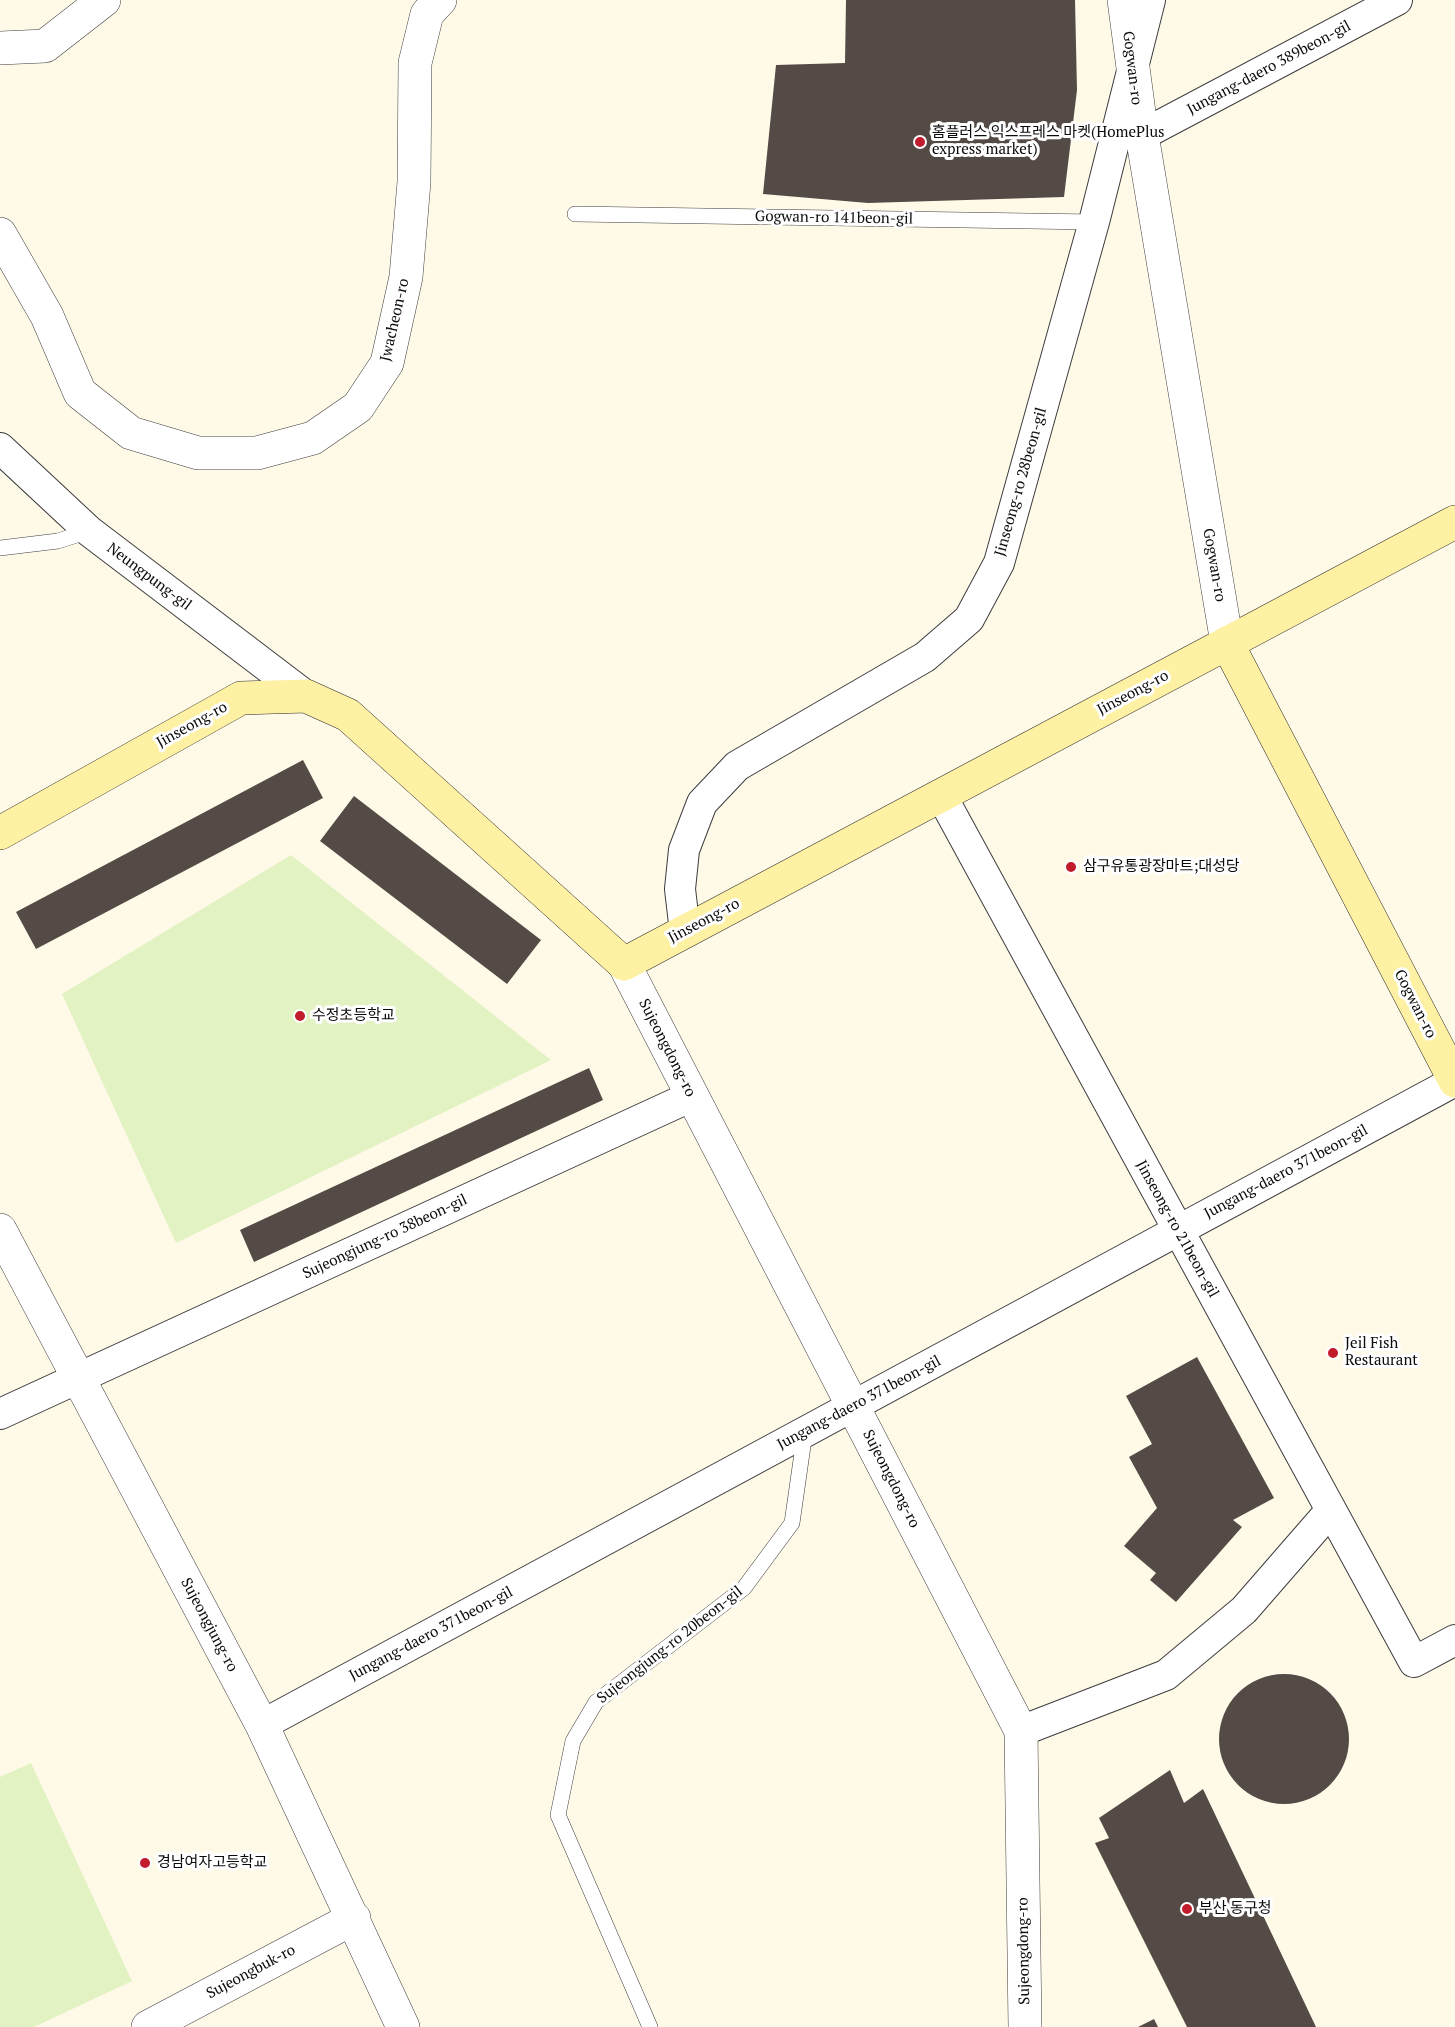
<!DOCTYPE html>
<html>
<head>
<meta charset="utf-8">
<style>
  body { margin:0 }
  canvas { display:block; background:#fff9e8 }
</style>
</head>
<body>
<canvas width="1455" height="2027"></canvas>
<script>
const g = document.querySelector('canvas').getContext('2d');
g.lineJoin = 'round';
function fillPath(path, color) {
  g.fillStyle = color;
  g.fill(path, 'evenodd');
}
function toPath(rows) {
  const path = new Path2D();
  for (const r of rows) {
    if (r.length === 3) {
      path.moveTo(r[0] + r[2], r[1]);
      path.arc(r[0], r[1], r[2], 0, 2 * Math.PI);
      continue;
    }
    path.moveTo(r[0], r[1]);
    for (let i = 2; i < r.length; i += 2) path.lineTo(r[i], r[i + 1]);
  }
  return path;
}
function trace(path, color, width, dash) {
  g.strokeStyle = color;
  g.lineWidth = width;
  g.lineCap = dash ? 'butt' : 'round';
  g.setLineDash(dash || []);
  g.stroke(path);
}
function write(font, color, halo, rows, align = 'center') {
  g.font = font + ' "PT Serif","Noto Sans KR",serif';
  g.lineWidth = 6;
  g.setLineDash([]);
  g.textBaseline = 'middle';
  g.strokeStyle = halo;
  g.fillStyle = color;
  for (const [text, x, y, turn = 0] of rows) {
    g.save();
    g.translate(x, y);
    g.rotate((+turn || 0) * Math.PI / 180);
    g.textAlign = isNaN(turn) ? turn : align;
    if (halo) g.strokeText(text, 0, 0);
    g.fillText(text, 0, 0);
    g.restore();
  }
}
fillPath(toPath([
  [291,855,551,1060,176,1243,62,994],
  [31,1763,132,1981,34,2027,0,2027,0,1777]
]), '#e3f2c2');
fillPath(toPath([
  [846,0,1075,0,1077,90,1064,197,868,203,763,194,776,65,845,63],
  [303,760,323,798,36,949,16,912],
  [354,796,541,940,507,984,320,841],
  [589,1068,603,1100,254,1262,240,1230],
  [1197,1357,1274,1498,1233,1520,1242,1527,1176,1602,1150,1580,1156,1573,1124,1546,1157,1508,1129,1457,1152,1444,1126,1396],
  [1284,1739,65],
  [1170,1770,1184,1803,1203,1789,1316,2027,1187,2027,1095,1843,1109,1838,1099,1818],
  [1154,2019,1158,2027,1138,2027]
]), '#544b46');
const service = toPath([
  [575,214,1094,222],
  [0,548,58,541,89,531],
  [650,2027,558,1815,573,1741,596,1702,744,1588,792,1523,805,1432]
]);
const minor = toPath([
  [1142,135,1397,0],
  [0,448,89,531,306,696],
  [941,795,1414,1662,1455,1640],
  [685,932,680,889,684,850,702,803,737,766,925,657,969,619,999,563,1094,222,1150,0],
  [0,1414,692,1096],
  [262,1725,1455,1081],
  [1021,1731,1166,1675,1244,1610,1331,1510]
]);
const tertiary = toPath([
  [1124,0,1142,135,1227,643],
  [0,48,45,46,104,0],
  [0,234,47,316,80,393,131,433,198,453,257,453,313,438,358,407,387,363,406,277,414,182,415,63,427,14,440,0],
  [624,964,1021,1731,1025,2027],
  [0,1230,262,1725,403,2027],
  [148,2027,354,1918]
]);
const secondary = toPath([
  [1227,643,1455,1081],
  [0,833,241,698,306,696,348,715,624,964,1455,522]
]);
trace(service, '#3d3d3d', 16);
trace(minor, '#3d3d3d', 32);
trace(tertiary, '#3d3d3d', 34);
trace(secondary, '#2c2c2c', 34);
trace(service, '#fff', 15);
trace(minor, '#fff', 30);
trace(tertiary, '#fff', 33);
trace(secondary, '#fff1a3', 33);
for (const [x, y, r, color] of [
  [920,142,6,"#c21b2b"],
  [1071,867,6,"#c21b2b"],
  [300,1016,6,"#c21b2b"],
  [1333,1353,6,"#c21b2b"],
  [145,1863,6,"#c21b2b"],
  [1187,1909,6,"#c21b2b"]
]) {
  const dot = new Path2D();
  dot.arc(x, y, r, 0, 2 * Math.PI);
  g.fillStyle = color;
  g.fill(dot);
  trace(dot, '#fff', 2);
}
write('15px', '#0a0a0a', '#fff', [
  ["Gogwan-ro",1132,68,83],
  ["Jungang-daero 389beon-gil",1269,68,-28],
  ["Gogwan-ro 141beon-gil",834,218,1],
  ["Jwacheon-ro",395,320,-77],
  ["Jinseong-ro 28beon-gil",1021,482,-74],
  ["Gogwan-ro",1214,565,80],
  ["Neungpung-gil",149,577,37],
  ["Jinseong-ro",1133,693,-28],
  ["Jinseong-ro",192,725,-29],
  ["Jinseong-ro",704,921,-28],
  ["Gogwan-ro",1415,1004,63],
  ["Sujeongdong-ro",667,1048,63],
  ["Jungang-daero 371beon-gil",1286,1172,-28],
  ["Jinseong-ro 21beon-gil",1177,1229,61],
  ["Sujeongjung-ro 38beon-gil",385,1237,-25],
  ["Jungang-daero 371beon-gil",859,1403,-28],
  ["Sujeongdong-ro",891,1479,63],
  ["Sujeongjung-ro",209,1625,62],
  ["Jungang-daero 371beon-gil",431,1634,-28],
  ["Sujeongjung-ro 20beon-gil",670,1645,-38],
  ["Sujeongdong-ro",1024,1951,-91],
  ["Sujeongbuk-ro",251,1972,-28]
]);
write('15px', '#0a0a0a', '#fff', [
  ["홈플러스 익스프레스 마켓(HomePlus",932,133],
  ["express market)",932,150],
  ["삼구유통광장마트;대성당",1083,867],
  ["수정초등학교",312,1016],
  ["Jeil Fish",1345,1344],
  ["Restaurant",1345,1361],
  ["경남여자고등학교",157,1863],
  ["부산 동구청",1199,1909]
], 'left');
</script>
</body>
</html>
